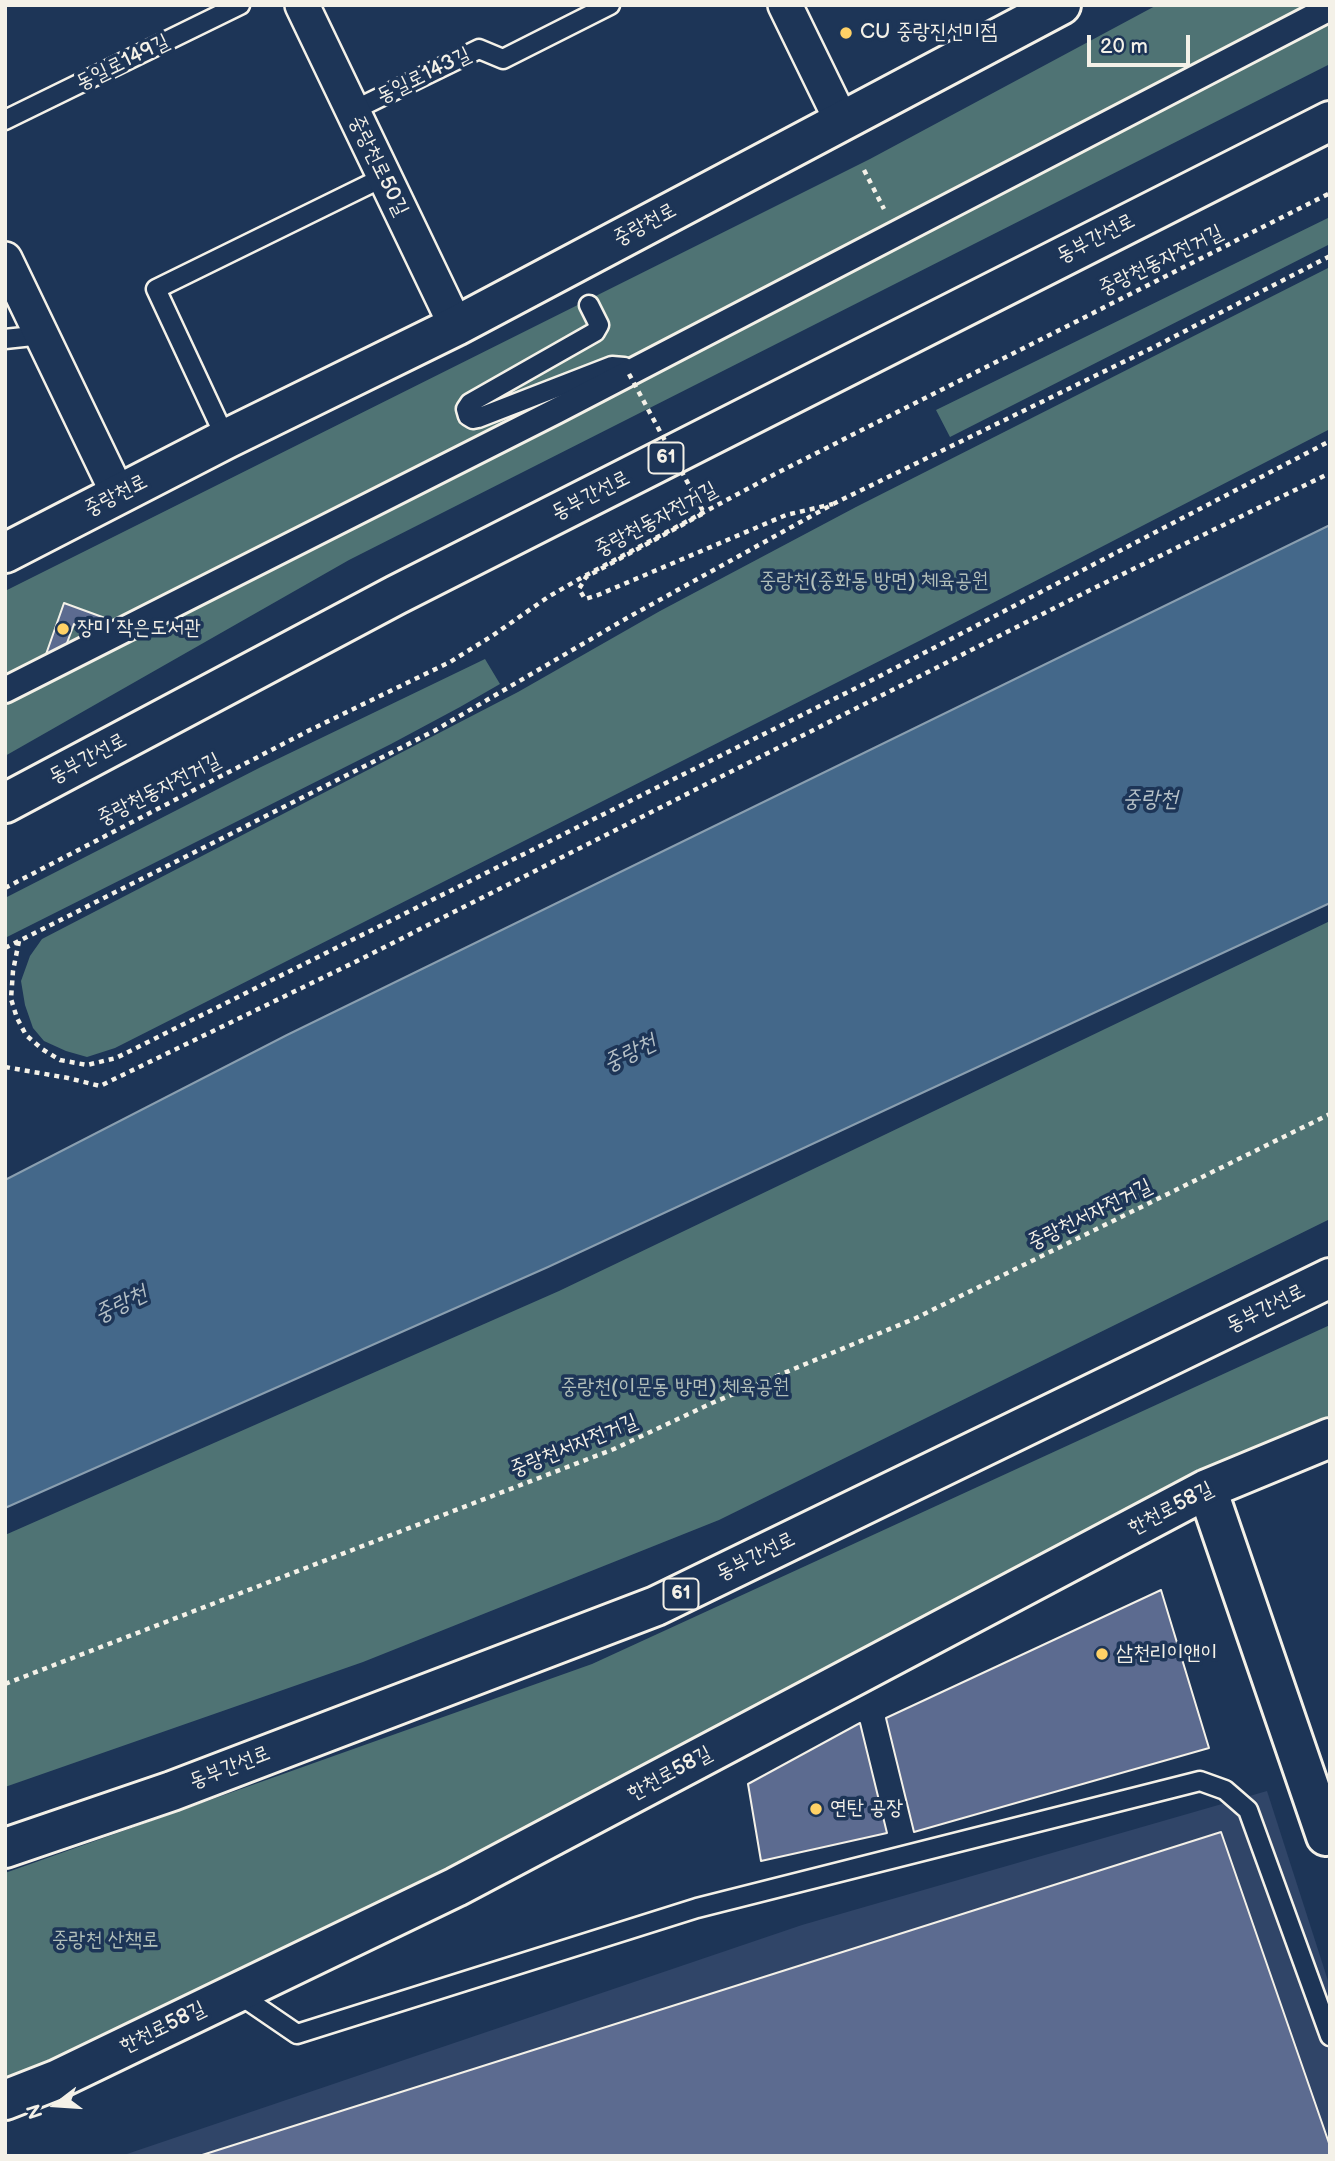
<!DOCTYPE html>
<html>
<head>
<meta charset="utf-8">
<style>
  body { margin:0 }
  #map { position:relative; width:1335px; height:2161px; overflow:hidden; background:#1d3557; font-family:"Balsamiq Sans",sans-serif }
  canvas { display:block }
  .frame { position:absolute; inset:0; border:7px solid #f4f1e8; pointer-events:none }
  .north { position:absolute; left:21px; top:2070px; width:70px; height:70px; -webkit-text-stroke:5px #1d3557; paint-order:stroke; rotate:253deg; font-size:19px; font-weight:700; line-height:28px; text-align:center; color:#f4f1e8 }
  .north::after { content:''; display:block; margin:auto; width:24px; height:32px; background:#f4f1e8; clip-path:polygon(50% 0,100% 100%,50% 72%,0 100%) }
  .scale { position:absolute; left:1087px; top:35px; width:103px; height:32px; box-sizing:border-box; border:4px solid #f4f1e8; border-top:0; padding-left:9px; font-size:21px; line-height:24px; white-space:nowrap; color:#f4f1e8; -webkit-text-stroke:5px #1d3557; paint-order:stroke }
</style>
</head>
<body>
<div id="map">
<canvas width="1335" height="2161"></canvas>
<div class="frame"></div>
<div class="north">N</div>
<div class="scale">20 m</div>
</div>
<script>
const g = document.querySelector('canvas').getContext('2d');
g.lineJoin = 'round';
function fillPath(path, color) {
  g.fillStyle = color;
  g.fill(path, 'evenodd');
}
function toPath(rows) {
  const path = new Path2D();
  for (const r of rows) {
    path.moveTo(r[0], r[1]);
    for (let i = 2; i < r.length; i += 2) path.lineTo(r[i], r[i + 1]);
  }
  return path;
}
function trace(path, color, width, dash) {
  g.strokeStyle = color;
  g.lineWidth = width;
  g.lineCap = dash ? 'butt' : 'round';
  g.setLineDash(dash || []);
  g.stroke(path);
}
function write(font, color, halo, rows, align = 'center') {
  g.font = font + ' "Balsamiq Sans","Poor Story",sans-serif';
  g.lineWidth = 7;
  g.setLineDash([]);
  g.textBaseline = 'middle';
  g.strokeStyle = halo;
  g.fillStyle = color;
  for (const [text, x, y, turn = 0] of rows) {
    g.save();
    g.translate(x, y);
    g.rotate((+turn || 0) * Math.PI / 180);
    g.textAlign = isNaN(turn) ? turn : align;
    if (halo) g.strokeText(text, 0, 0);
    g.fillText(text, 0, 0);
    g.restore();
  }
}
fillPath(toPath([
  [1267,1791,1330,1987,1330,2156,121,2156,802,1925]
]), '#304568');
fillPath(toPath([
  [1157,5,1330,5,1330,64,349,560,5,756,5,591,870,159],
  [1330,217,1330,244,950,437,936,410],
  [1330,267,1330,429,921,640,115,1048,87,1057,66,1051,44,1041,33,1028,25,1005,21,981,30,956,42,939,518,692,660,611,856,507],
  [485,659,500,684,460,707,391,744,5,938,5,898,261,767],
  [1330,921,1330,1219,719,1520,363,1662,5,1787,5,1535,559,1291],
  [1330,1325,1330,1424,237,1993,5,2091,5,1873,592,1664]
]), '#4f7374');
const water = toPath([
  [1330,525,1330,903,548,1267,5,1508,5,1180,287,1035,1330,525]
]);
fillPath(water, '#44688a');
trace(water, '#8a9fb0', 2);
const building = toPath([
  [64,603,105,618,100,634,74,624,64,651,44,660,64,603],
  [1161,1590,1209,1748,914,1832,886,1718,1161,1590],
  [860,1723,887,1833,761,1861,748,1784,860,1723],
  [1221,1832,1330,2146,1330,2156,199,2156,1221,1832]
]);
fillPath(building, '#5c6b90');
trace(building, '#f4f1e8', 2);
const service = toPath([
  [352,111,479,49,503,59,610,5],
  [5,120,240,5],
  [589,305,599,325,595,332,470,403,466,409,468,416,473,419,478,418,612,366,624,367,629,374],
  [5,339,42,335],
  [226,439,156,289,384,177],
  [237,1993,297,2034,697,1908,1200,1781,1225,1790,1248,1810,1330,2036]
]);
const pedestrian = toPath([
  [5,690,556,411,1330,8]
]);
const minor = toPath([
  [302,5,456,326],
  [785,5,842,122],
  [5,259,118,494]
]);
const tertiary = toPath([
  [1207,1489,1326,1836],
  [5,2100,56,2080,456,1887,1207,1489,1330,1438]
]);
const secondary = toPath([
  [5,553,226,439,456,326,1061,5]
]);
const trunk = toPath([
  [5,803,396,595,1330,121],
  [5,1848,172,1791,656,1606,1330,1278]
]);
trace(service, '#f4f1e8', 23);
trace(pedestrian, '#f4f1e8', 30);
trace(minor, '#f4f1e8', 38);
trace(tertiary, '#f4f1e8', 44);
trace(secondary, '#f4f1e8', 44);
trace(trunk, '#f4f1e8', 44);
trace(toPath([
  [864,170,884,209],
  [5,888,310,730,450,662,492,636,548,597,581,578,779,472,1330,193],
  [19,941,13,971,11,999,17,1018,26,1035,42,1049,60,1060,87,1065,116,1058,878,677,1330,441],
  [5,948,434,731,627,618,833,504,1156,346,1330,256],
  [5,1067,68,1078,100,1086,357,961,1084,593,1330,473],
  [5,1684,614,1449,712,1403,916,1318,1330,1114]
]), '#f4f1e8', 4.5, [5, 5]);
trace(service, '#1d3557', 18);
trace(pedestrian, '#1d3557', 24);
trace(minor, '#1d3557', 33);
trace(tertiary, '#1d3557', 38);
trace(secondary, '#1d3557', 38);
trace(trunk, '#1d3557', 38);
trace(toPath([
  [629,374,704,513,586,577,579,589,585,599,598,595,786,515,833,504]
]), '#f4f1e8', 4.5, [5, 5]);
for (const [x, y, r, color] of [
  [846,33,7,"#ffd166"],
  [63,629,7,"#ffd166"],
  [1102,1654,7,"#ffd166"],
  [816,1809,7,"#ffd166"]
]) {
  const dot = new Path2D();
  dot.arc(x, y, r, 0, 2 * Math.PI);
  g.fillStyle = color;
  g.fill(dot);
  trace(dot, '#1d3557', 2.5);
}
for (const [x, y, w] of [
  [666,458,35],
  [681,1594,35]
]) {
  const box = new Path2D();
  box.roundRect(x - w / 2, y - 15.5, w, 31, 5);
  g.fillStyle = '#1d3557';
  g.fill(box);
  trace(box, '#f4f1e8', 2);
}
write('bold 19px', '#f4f1e8', null, [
  ["61",666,458],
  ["61",681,1594]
]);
write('21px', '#f4f1e8', '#1d3557', [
  ["CU 중랑진선미점",860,33],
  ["장미 작은도서관",77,629],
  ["삼천리이앤이",1116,1654],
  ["연탄 공장",830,1809]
], 'left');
write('21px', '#f4f1e8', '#1d3557', [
  ["동일로149길",123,63,-26],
  ["동일로143길",424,76,-26],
  ["중랑천로50길",378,166,64],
  ["중랑천로",645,225,-28],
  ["동부간선로",1096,239,-27],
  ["중랑천동자전거길",1161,261,-26],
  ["중랑천로",116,496,-27],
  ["동부간선로",591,496,-27],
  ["중랑천동자전거길",656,520,-28],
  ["동부간선로",88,759,-28],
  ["중랑천동자전거길",159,790,-27],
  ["중랑천서자전거길",1090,1215,-26],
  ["동부간선로",1266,1309,-26],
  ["중랑천서자전거길",574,1446,-22],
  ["한천로58길",1171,1509,-27],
  ["동부간선로",756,1557,-26],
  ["동부간선로",230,1768,-21],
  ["한천로58길",670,1774,-28],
  ["한천로58길",163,2028,-26]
]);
write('21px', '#b2bfba', '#1d3557', [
  ["중랑천(중화동 방면) 체육공원",874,582],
  ["중랑천(이문동 방면) 체육공원",675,1388],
  ["중랑천 산책로",105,1941]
]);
write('italic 23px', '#b6c1c7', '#1d3557', [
  ["중랑천",1150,800],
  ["중랑천",630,1054,-26],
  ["중랑천",121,1305,-26]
]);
</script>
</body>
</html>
